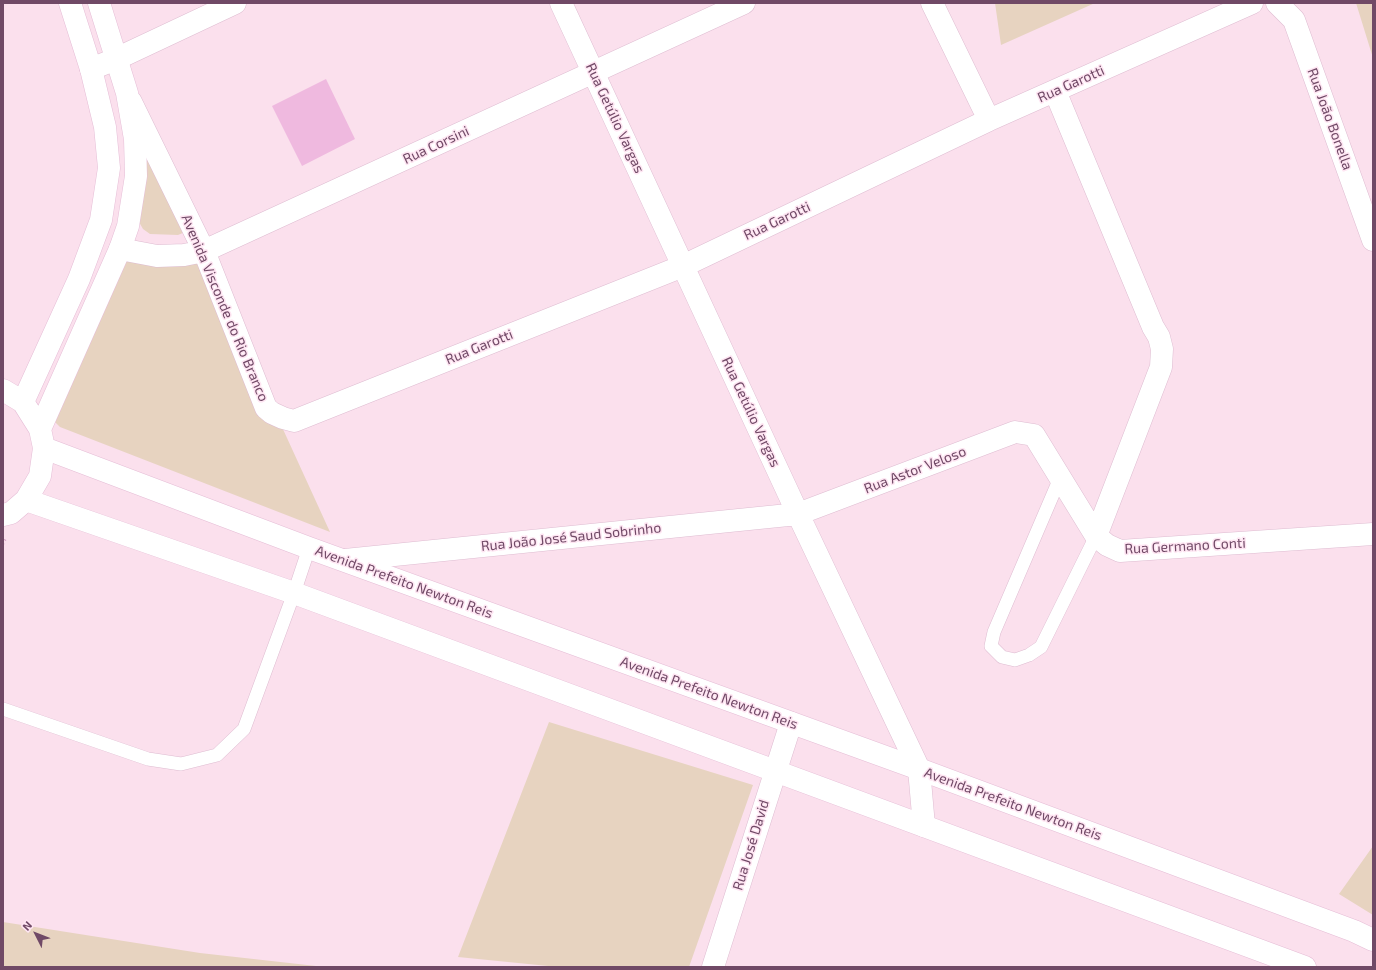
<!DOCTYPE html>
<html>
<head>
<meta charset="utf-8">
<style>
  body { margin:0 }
  #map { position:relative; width:1376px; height:970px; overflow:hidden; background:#fbe0ed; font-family:"Exo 2",sans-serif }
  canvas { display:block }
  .frame { position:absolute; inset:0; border:4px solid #704966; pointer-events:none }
  .north { position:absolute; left:16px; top:914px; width:40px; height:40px; -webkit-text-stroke:3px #fee5f2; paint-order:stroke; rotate:312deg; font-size:11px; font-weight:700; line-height:16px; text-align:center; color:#704966 }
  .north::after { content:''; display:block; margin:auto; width:14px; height:18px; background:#704966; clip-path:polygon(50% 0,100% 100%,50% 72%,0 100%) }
</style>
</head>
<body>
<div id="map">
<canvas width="1376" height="970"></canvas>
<div class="frame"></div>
<div class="north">N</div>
</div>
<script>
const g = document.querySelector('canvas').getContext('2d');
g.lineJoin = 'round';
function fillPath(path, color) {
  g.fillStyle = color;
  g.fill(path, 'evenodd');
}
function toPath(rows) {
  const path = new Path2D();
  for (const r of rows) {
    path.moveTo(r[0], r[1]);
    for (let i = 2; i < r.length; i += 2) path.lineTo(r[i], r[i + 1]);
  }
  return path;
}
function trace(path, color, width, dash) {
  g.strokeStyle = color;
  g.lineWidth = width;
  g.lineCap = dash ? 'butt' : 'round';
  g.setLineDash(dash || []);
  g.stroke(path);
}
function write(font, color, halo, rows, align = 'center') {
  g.font = font + ' "Exo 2",sans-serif';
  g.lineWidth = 3;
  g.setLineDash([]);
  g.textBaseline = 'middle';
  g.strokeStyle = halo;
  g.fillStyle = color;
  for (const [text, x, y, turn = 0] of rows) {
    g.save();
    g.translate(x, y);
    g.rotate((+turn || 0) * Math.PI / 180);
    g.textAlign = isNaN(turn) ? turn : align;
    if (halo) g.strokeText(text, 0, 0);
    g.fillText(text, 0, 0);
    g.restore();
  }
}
fillPath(toPath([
  [995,3,1095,3,1001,45],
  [1356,3,1373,3,1373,58],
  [147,150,185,232,178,235,150,234,143,229,139,222],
  [128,256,207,263,330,532,60,427,55,422],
  [549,722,753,785,689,967,558,967,458,957],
  [1373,846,1373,915,1339,894],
  [3,922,200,953,325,967,3,967]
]), '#e7d3c0');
fillPath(toPath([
  [326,79,355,139,302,166,272,106]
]), '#efb9df');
const lane = toPath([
  [1060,478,994,632,991,646,1002,657,1015,660,1029,655,1041,647,1096,536],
  [3,709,148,759,181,764,217,755,244,729,294,593,309,548]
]);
const street = toPath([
  [561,3,798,514,919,769,924,826],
  [932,3,989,120],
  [1277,3,1294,20,1373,240],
  [91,69,116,59,235,3],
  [1055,91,1153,327,1159,337,1162,349,1161,367,1096,536],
  [131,102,204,251,266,408,272,413,283,418,294,421,683,266,989,120,1252,3],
  [120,249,157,256,184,255,204,251,744,3],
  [345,560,798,514,1015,432,1034,435,1096,536,1107,545,1120,551,1373,534],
  [713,967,791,723]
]);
const secondary = toPath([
  [3,390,23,402,40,429,44,448,40,476,26,500,11,513,3,515],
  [23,402,79,279,101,220,109,168,105,127,91,69,70,3],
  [40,429,120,249,128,226,136,176,135,139,127,93,99,3],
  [44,448,309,548,919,769,1354,931,1373,940],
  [26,500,294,593,1305,967]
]);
trace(lane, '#debcd1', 14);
trace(street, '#debcd1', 23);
trace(secondary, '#e5bdd6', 23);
trace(toPath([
  [3,544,6,538]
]), '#d39dc3', 2.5, [1, 3]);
trace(lane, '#fff', 13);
trace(street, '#fff', 22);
trace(secondary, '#fff', 22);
write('14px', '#704966', '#fee5f2', [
  ["Rua Garotti",1071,84,-24],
  ["Rua Getúlio Vargas",615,118,65],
  ["Rua João Bonella",1330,119,70],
  ["Rua Corsini",436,145,-25],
  ["Rua Garotti",777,221,-25],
  ["Avenida Visconde do Rio Branco",225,308,67],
  ["Rua Garotti",479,347,-22],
  ["Rua Getúlio Vargas",751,412,65],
  ["Rua Astor Veloso",915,470,-21],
  ["Rua João José Saud Sobrinho",571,537,-6],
  ["Rua Germano Conti",1185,546,-3],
  ["Avenida Prefeito Newton Reis",404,582,20],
  ["Avenida Prefeito Newton Reis",709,693,20],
  ["Avenida Prefeito Newton Reis",1013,804,20],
  ["Rua José David",751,845,-73]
]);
</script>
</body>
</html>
